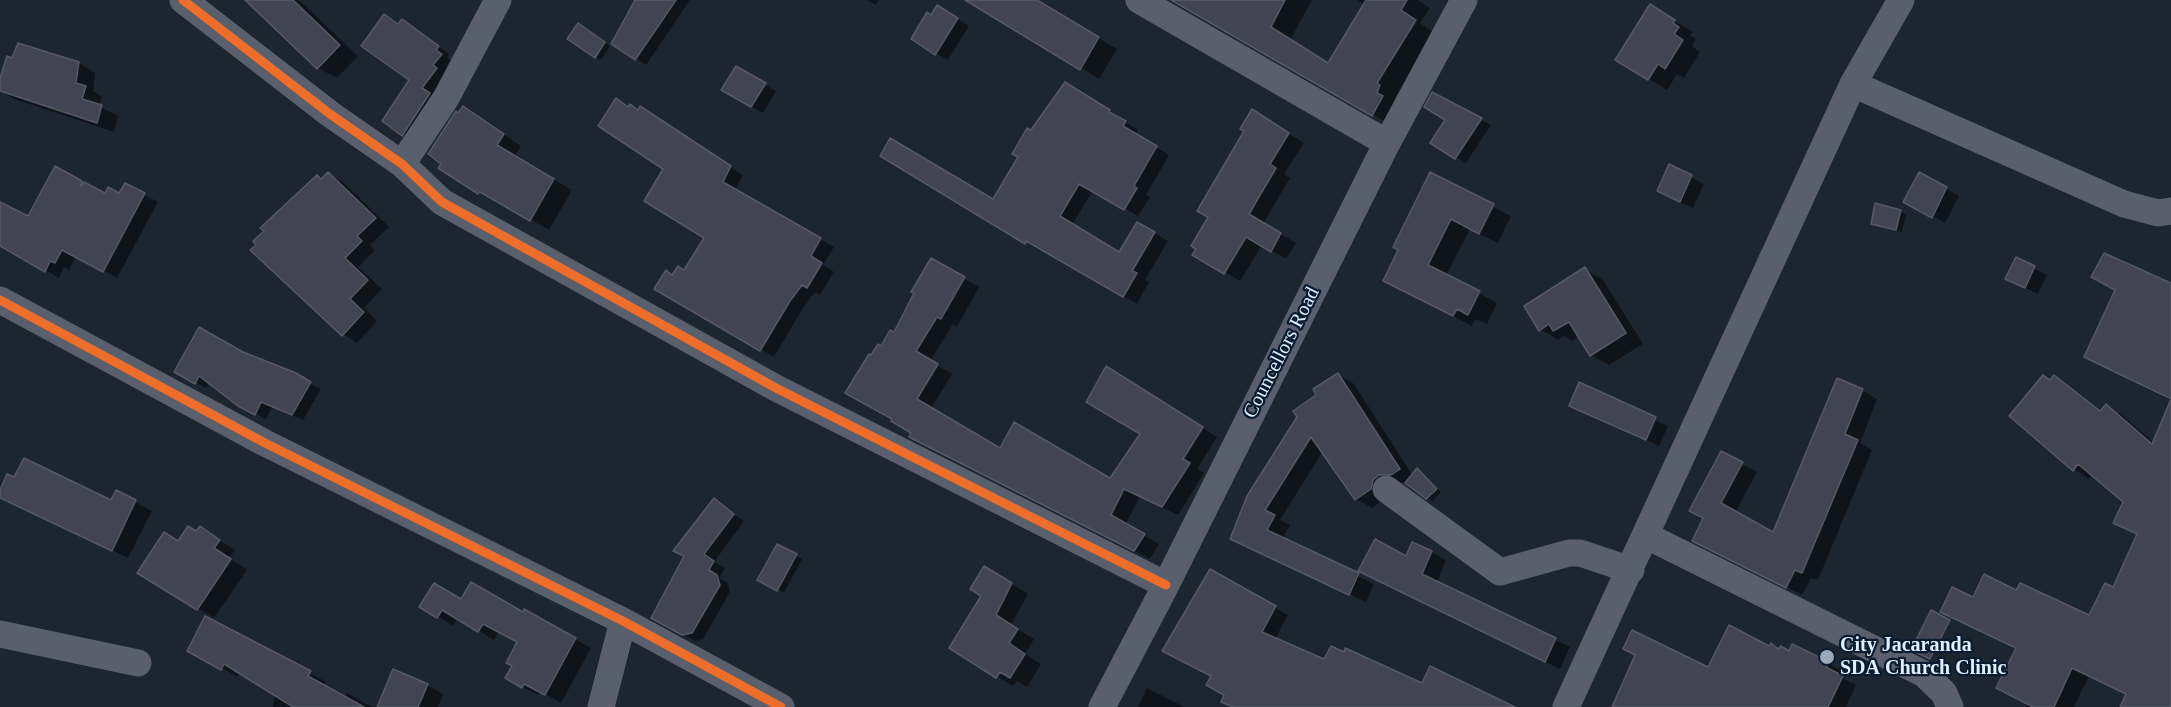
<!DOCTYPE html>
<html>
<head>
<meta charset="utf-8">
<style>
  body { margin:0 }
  canvas { display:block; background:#1b2631 }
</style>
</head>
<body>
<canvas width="2171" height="707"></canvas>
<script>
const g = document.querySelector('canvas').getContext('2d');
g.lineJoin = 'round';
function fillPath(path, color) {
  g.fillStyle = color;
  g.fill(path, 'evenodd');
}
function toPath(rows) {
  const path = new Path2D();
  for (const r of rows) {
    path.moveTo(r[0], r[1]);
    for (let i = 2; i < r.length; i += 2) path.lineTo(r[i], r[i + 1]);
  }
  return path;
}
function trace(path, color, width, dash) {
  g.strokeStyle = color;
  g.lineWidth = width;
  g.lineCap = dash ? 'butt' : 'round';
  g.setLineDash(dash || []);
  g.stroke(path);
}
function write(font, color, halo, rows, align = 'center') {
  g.font = font + ' Georgia,serif';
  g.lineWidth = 4.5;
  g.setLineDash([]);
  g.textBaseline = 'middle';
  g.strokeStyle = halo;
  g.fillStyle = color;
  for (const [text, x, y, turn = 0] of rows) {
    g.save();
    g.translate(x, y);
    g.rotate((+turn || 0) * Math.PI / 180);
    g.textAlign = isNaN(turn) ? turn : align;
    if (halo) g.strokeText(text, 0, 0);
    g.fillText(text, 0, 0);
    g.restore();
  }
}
fillPath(toPath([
  [251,0,299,0,358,56,337,78,318,68],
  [637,0,690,0,646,65,613,43],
  [867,0,879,0,876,5],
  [991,0,1035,0,1117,49,1099,79,1081,68],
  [1174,0,1312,0,1290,40,1329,64,1365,5,1357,0,1418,0,1430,8,1420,23,1435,33,1396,96,1400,98,1393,126],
  [938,7,969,26,948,60,936,53,932,17],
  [1668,17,1693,32,1690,35,1696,39,1692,46,1700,52,1684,78,1677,74,1667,90,1617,59],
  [399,25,414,28,449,54,447,57,452,62,414,141,403,134,411,80],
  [584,28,610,46,601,60,595,57],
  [79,63,95,73,93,91,102,97,99,106,118,116,114,132,14,99,0,90,0,83],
  [736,68,776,91,763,113,724,89],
  [1079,92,1123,119,1122,120,1138,130,1136,135,1169,155,1146,195,1150,197,1138,216,1093,190,1072,225,1120,253,1138,224,1168,241,1145,280,1149,282,1137,304,1040,247,1039,250,1025,242,993,201,1031,132],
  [1433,94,1491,125,1466,163,1456,157,1447,119],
  [630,108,654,116,743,175,735,190,834,247,823,265,834,272,820,295,815,292,803,308,774,357,656,288,685,272,706,237],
  [459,115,481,119,521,146,514,157,572,190,549,230,499,201,497,203,440,168],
  [1267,120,1304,143,1284,174,1290,178,1263,224,1296,243,1286,259,1262,245,1240,281,1195,254],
  [1670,166,1704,184,1693,208,1671,198],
  [55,168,106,195,120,195,125,185,158,202,117,278,76,256,69,270,64,267,59,278,0,244,0,203,28,218],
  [328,174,343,182,389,227,370,245,375,250,358,267,382,289,364,308,377,321,357,343,343,334,322,180],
  [1919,174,1959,196,1945,223,1918,209],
  [1431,175,1511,216,1498,243,1470,229,1446,276,1497,303,1487,324,1475,319,1472,326,1385,280],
  [1900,211,1906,215,1902,232,1872,224],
  [2016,259,2047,275,2038,294,2019,285],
  [932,260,979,287,957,327,953,324,930,361,952,374,931,409,1000,450,1110,480,1142,434,1122,377,1217,437,1197,469,1204,473,1178,515,1140,497,1125,525,1159,544,1150,559,911,437,913,433,882,348,894,334],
  [1585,269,1603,280,1643,344,1609,365,1591,355,1579,336,1572,341,1564,336,1558,340,1540,329],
  [2171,285,2171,401,2086,357],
  [243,353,321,389,303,420,272,407,266,420,209,383,206,388,176,372],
  [1338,374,1354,384,1413,476,1418,470,1423,473,1441,492,1433,501,1407,483,1395,483,1386,498,1372,508,1356,499,1323,451,1280,520,1290,525,1282,539,1374,584,1366,602,1232,538,1318,395],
  [2055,377,2102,411,2106,406,2122,415,2154,443,2171,403,2171,707,2122,707,2127,694,2089,676,2074,707,2026,707,2028,703,2017,649,1942,611,1974,599,2017,592,2090,617,2114,589,2138,535,2115,522,2125,502,2093,475,2089,479,2074,469,2051,381],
  [1580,384,1668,426,1659,446,1571,405],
  [1862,390,1877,399,1860,443,1872,450,1818,580,1811,578,1802,595,1694,540,1742,464,1757,472,1735,513,1774,534],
  [15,479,111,502,116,492,152,511,128,558,0,496],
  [715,500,744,521,714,562,725,568,719,578,728,583,730,592,703,639,695,641,653,618],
  [197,533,216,538,235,550,229,558,247,570,214,618,139,573],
  [777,546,802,559,784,593,759,579],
  [1431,552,1446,560,1437,583,1570,647,1560,669,1360,571],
  [1210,571,1288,615,1275,639,1325,661,1512,707,1233,707,1213,676],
  [1001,577,1028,594,1011,625,1034,639,1025,654,1041,664,1027,687,1017,681,1013,686,951,648],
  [462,601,523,614,525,611,591,648,561,703,540,691,538,695,507,678,514,666,519,642,499,631,494,640,458,618,453,626,421,606],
  [206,618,310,673,326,682,323,687,344,698,347,693,372,707,273,707,275,696,263,689,265,686,241,672,238,677,189,650],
  [1769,648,1828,663,1842,671,1839,676,1856,685,1846,707,1613,707],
  [427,685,443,694,438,707,379,707],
  [1147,688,1173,701,1184,707,1138,707]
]), '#0007');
const building = toPath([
  [245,0,293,0,340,45,317,69,245,0],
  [635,0,676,0,635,60,611,44,635,0],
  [965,0,1037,0,1099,37,1080,70,965,0],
  [1171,0,1285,0,1271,27,1328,63,1366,0,1407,0,1401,10,1416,20,1377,83,1380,85,1377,93,1383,96,1372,116,1171,0],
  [1650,4,1675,20,1673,23,1679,27,1674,34,1683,40,1665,69,1658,64,1648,80,1615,60,1650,4],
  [937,5,958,18,935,55,911,39,927,12,931,15,937,5],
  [384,14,398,24,402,19,439,46,436,50,442,54,433,65,437,68,422,88,430,93,402,136,382,121,409,80,361,46,384,14],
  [578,23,605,42,595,58,567,39,578,23],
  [18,43,79,62,76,83,86,86,82,99,102,105,97,123,0,91,0,78,7,56,12,58,18,43],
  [736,66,766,83,751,107,721,90,736,66],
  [1065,82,1110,110,1109,112,1126,121,1123,126,1157,146,1134,186,1137,188,1124,210,1079,184,1060,216,1119,252,1137,222,1155,232,1132,271,1137,273,1123,297,1026,241,1025,244,880,156,890,138,993,199,1018,157,1012,154,1027,128,1031,130,1065,82],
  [1432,92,1482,118,1455,159,1430,143,1445,120,1424,107,1432,92],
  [616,98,628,107,630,104,638,110,640,106,731,166,723,182,821,238,811,256,822,263,807,288,802,285,790,301,760,351,654,289,666,270,672,275,678,266,684,270,704,238,644,201,663,169,598,126,616,98],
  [463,106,504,134,497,145,554,179,530,221,480,192,478,194,438,168,441,164,428,154,456,111,458,113,463,106],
  [1252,109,1289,133,1270,164,1276,168,1249,214,1281,233,1271,252,1246,237,1224,274,1192,255,1196,249,1191,246,1208,217,1197,211,1244,131,1240,129,1252,109],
  [1669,164,1692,175,1680,202,1657,191,1669,164],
  [55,166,82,181,81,186,84,182,105,193,108,187,119,193,125,183,145,193,103,272,62,250,55,263,50,261,45,272,0,246,0,202,28,216,55,166],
  [328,172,376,218,357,236,362,241,345,258,368,280,350,299,364,312,342,336,250,250,256,245,253,241,264,231,260,228,317,175,321,179,328,172],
  [1430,172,1494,204,1479,234,1451,219,1428,265,1480,291,1468,315,1457,309,1453,316,1383,281,1398,250,1393,247,1430,172],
  [1919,172,1947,187,1932,218,1903,202,1919,172],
  [1875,203,1901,210,1896,230,1871,224,1875,203],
  [2104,253,2171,283,2171,399,2084,357,2115,290,2091,277,2104,253],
  [2016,257,2035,266,2025,288,2005,279,2016,257],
  [931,258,965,277,941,319,937,317,916,351,938,364,917,399,1000,448,1014,422,1110,478,1140,434,1086,402,1106,366,1203,427,1183,459,1190,463,1162,507,1124,489,1111,515,1145,534,1134,551,909,437,911,433,891,421,892,419,845,393,869,354,871,355,878,344,881,346,890,330,894,332,914,293,911,292,931,258],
  [1585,267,1626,333,1590,356,1569,322,1553,331,1549,324,1539,331,1524,306,1585,267],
  [199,327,243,352,296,373,311,382,292,415,261,402,255,415,238,406,199,376,195,384,174,372,199,327],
  [1338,373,1400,469,1391,475,1379,475,1373,480,1371,489,1355,500,1311,437,1265,510,1275,515,1267,530,1359,573,1349,595,1230,539,1247,496,1297,417,1293,411,1316,395,1313,389,1338,373],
  [2043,375,2050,380,2054,375,2100,411,2106,404,2152,444,2171,399,2171,707,2120,707,2126,694,2072,668,2054,707,2033,707,1996,688,2016,648,1940,612,1952,587,1973,597,1984,574,2016,590,2020,583,2089,615,2105,583,2113,587,2137,534,2113,523,2123,502,2078,464,2073,471,2009,416,2043,375],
  [1837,378,1863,389,1845,434,1858,440,1802,573,1795,570,1786,588,1692,541,1703,518,1689,511,1721,451,1743,462,1721,503,1773,532,1837,378],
  [1579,382,1656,417,1646,440,1569,406,1579,382],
  [24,458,111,500,116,490,136,500,112,551,0,498,0,490,7,474,14,477,24,458],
  [1417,468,1437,489,1426,499,1405,483,1417,468],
  [714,498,734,514,704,554,714,561,709,570,717,575,720,585,692,633,682,635,651,618,684,556,673,551,714,498],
  [188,526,196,531,200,526,220,540,214,548,231,559,197,610,137,573,164,532,178,541,188,526],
  [1375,539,1406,556,1412,542,1432,551,1422,574,1556,638,1545,662,1358,571,1375,539],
  [777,544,797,554,777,591,757,580,777,544],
  [984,566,1012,583,996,615,1018,629,1009,643,1025,654,1010,678,1000,672,996,678,949,648,981,596,970,589,984,566],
  [1210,569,1276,606,1262,632,1324,659,1331,646,1344,652,1345,648,1422,683,1430,666,1515,707,1233,707,1221,702,1224,695,1206,685,1211,676,1162,651,1210,569],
  [471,582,523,612,524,609,576,638,545,695,524,684,522,688,505,678,512,666,506,663,517,642,483,624,478,632,442,610,437,618,419,607,434,583,461,599,471,582],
  [1931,610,1950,620,1930,659,1911,650,1931,610],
  [205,616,311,671,308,676,364,707,293,707,224,664,221,670,187,651,205,616],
  [1729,625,1769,646,1771,643,1778,649,1781,646,1789,651,1792,644,1829,662,1826,667,1843,676,1828,707,1612,707,1635,655,1623,649,1632,630,1708,667,1729,625],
  [393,669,428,684,418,707,377,707,393,669]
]);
fillPath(building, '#434453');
trace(building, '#565965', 1.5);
trace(toPath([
  [183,0,330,114,402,164,442,202,776,388,1166,585],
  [1139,0,1387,143],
  [1853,84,2124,204,2158,213,2171,211],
  [402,164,446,98,498,0],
  [0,300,265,443,623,621,781,707],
  [1386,489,1500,572,1569,553,1580,553,1631,570],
  [1647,536,1924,674,1944,693,1950,707],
  [0,634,138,663],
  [601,707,623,621],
  [1102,707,1166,585,1387,143,1464,0],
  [1566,707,1853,84,1901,0]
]), '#595f6c', 27);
trace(toPath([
  [183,0,330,114,402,164,442,202,776,388,1166,585],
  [0,300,265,443,623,621,781,707]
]), '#ee6e29', 9);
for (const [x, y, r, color] of [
  [1827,657,8,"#9ca9b6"]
]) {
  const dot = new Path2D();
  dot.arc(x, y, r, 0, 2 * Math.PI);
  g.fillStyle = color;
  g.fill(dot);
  trace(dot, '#081b31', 2);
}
write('20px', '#e2effe', '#081b31', [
  ["Councellors Road",1282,353,-63]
]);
write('bold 20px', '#e2effe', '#081b31', [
  ["City Jacaranda",1840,646],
  ["SDA Church Clinic",1840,669]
], 'left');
</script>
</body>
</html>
